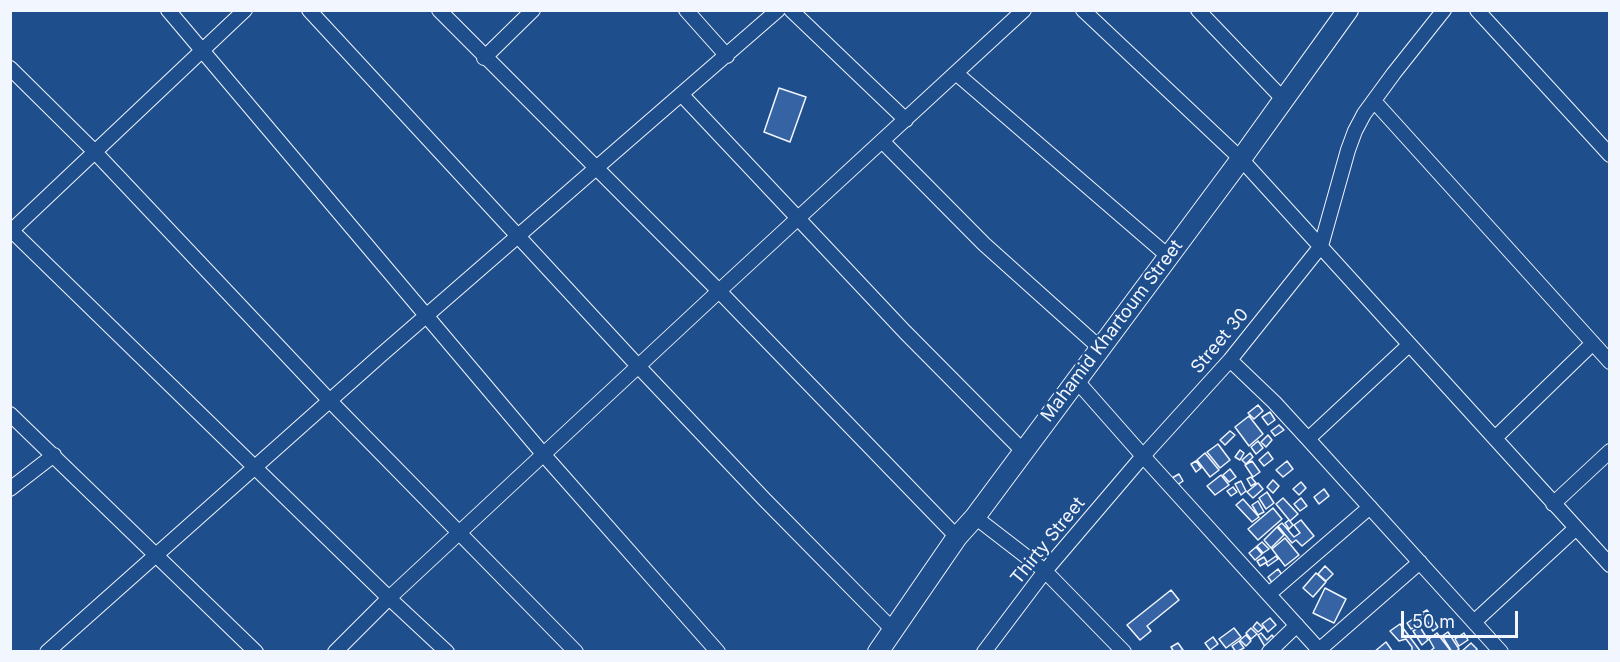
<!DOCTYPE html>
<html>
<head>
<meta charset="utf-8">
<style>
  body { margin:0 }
  #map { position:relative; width:1620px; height:662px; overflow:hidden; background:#1f4e8c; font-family:Inter,sans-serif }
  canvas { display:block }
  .frame { position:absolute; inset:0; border:12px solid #f2f6ff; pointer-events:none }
  .scale { position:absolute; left:1401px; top:611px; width:117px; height:27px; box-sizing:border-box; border:3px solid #f2f6ff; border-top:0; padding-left:8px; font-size:18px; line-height:21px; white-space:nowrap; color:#f2f6ff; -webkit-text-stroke:4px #1f4e8c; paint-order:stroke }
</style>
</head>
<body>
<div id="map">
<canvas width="1620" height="662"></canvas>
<div class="frame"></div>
<div class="scale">50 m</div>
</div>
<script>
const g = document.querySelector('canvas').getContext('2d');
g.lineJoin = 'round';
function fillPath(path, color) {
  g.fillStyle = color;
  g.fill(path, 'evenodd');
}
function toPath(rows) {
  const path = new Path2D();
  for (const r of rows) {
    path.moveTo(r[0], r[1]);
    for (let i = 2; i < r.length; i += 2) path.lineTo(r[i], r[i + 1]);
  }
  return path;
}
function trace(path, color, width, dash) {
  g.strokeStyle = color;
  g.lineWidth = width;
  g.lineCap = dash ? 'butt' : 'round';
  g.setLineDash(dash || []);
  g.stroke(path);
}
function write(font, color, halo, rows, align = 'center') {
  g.font = font + ' Inter,sans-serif';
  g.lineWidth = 4.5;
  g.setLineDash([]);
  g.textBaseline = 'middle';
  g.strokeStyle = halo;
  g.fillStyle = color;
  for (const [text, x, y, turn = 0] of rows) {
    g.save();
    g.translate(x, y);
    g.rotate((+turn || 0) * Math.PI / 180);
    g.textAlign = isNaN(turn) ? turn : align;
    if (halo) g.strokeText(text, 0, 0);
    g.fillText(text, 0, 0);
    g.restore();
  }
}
const building = toPath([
  [779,88,806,97,790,142,764,132,779,88],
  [1258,405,1263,411,1254,419,1248,413,1258,405],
  [1270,412,1275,420,1268,425,1262,417,1270,412],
  [1249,416,1263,434,1249,446,1235,427,1249,416],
  [1279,425,1284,430,1275,436,1271,431,1279,425],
  [1230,431,1235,435,1225,445,1220,440,1230,431],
  [1268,435,1272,440,1266,447,1261,442,1268,435],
  [1258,441,1263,448,1256,454,1251,447,1258,441],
  [1218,444,1230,460,1220,468,1207,452,1218,444],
  [1240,450,1244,453,1240,460,1235,457,1240,450],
  [1268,452,1273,459,1264,466,1259,460,1268,452],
  [1205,453,1219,470,1210,477,1197,460,1205,453],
  [1250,453,1253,457,1246,464,1242,460,1250,453],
  [1196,461,1201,468,1196,472,1191,464,1196,461],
  [1252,461,1260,472,1253,477,1245,465,1252,461],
  [1287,461,1293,469,1283,477,1276,470,1287,461],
  [1230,469,1236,477,1229,482,1223,475,1230,469],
  [1179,474,1183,481,1177,485,1172,478,1179,474],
  [1221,475,1229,485,1215,495,1207,486,1221,475],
  [1251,477,1256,483,1251,486,1247,479,1251,477],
  [1273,480,1279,486,1273,493,1267,487,1273,480],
  [1241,481,1246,491,1241,495,1235,484,1241,481],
  [1301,482,1306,488,1299,495,1293,489,1301,482],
  [1258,483,1263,489,1253,498,1247,492,1258,483],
  [1233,487,1237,492,1231,496,1227,491,1233,487],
  [1324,489,1329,496,1319,504,1314,497,1324,489],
  [1267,492,1274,503,1266,509,1259,498,1267,492],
  [1283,498,1298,514,1290,521,1276,504,1283,498],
  [1301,498,1307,506,1300,511,1294,504,1301,498],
  [1243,499,1259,517,1252,522,1236,505,1243,499],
  [1258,501,1264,512,1258,515,1252,505,1258,501],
  [1273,508,1282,519,1258,540,1248,529,1273,508],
  [1289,520,1293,525,1289,529,1285,523,1289,520],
  [1301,520,1314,536,1302,546,1296,540,1292,543,1278,526,1282,523,1294,537,1300,533,1294,525,1301,520],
  [1277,527,1284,535,1271,548,1264,540,1277,527],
  [1285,538,1299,555,1285,566,1272,549,1285,538],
  [1262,542,1269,549,1263,553,1257,546,1262,542],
  [1256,547,1262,554,1255,560,1249,553,1256,547],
  [1276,556,1278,559,1268,566,1266,563,1276,556],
  [1264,557,1267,562,1260,566,1257,561,1264,557],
  [1325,566,1333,574,1326,581,1318,574,1325,566],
  [1278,569,1283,576,1273,584,1268,577,1278,569],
  [1316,573,1326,582,1313,597,1303,588,1316,573],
  [1325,588,1346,599,1334,623,1313,613,1325,588],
  [1171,590,1179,600,1147,626,1151,631,1140,640,1127,625,1171,590],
  [1427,610,1438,627,1433,631,1422,613,1427,610],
  [1419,615,1423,622,1411,629,1407,623,1419,615],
  [1270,618,1276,625,1268,632,1262,624,1270,618],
  [1257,622,1263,628,1258,632,1253,627,1257,622],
  [1400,624,1421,652,1412,652,1412,647,1406,639,1399,641,1390,631,1400,624],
  [1420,627,1428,640,1422,645,1413,631,1420,627],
  [1234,628,1241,637,1226,648,1219,639,1234,628],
  [1251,628,1257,634,1251,639,1246,633,1251,628],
  [1448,632,1459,649,1455,652,1452,652,1442,636,1448,632],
  [1261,633,1267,640,1272,635,1277,642,1267,650,1258,635,1261,633],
  [1437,633,1450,650,1448,652,1429,652,1434,648,1429,639,1437,633],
  [1464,633,1468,640,1459,646,1455,639,1464,633],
  [1246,635,1251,641,1246,646,1240,640,1246,635],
  [1213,637,1218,644,1210,650,1205,643,1213,637],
  [1239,641,1244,648,1236,652,1232,646,1239,641],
  [1386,642,1393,652,1374,652,1386,642],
  [1178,643,1183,650,1174,652,1171,647,1178,643],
  [1471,643,1477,649,1475,652,1461,652,1471,643]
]);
fillPath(building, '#3563a3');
trace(building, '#f2f6ff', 1.5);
const street = toPath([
  [168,10,544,455,718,652],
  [309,10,638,366,764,499,893,630],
  [439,10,719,291,957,537],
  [686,10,727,56],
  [791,10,906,120],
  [1083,10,1241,159,1610,565],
  [1198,10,1284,100],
  [1477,10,1610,155],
  [484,58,533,10],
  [10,68,94,151,330,401,576,652],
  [957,74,1168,256],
  [681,94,905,332,1023,451],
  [1374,101,1610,362],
  [883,142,984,244,1100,348],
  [10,229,389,598,447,652],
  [10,232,245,10],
  [1230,360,1274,402,1308,439,1501,652],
  [1076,380,1143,456,1321,652],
  [10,414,256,652],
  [1495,438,1593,343],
  [1308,439,1409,345],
  [10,489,54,455],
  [1553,504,1610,451],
  [975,517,1045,571,1124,652],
  [1269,594,1370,507],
  [1474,622,1576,528],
  [1319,650,1420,562],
  [47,652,381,355,778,10],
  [335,652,389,598,719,291,1024,10],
  [984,652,1045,571,1143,456,1230,360,1321,246,1348,150,1355,131,1364,114,1394,73,1444,10],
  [1269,652,1297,625]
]);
const secondary = toPath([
  [878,652,957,537,975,517,1241,159,1348,10]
]);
trace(street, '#f2f6ff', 16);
trace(secondary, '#f2f6ff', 22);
trace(street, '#1f4e8c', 14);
trace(secondary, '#1f4e8c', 20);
write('18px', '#f2f6ff', '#1f4e8c', [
  ["Mahamid Khartoum Street",1112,331,-53],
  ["Street 30",1220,341,-50],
  ["Thirty Street",1048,541,-51]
]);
</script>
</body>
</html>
